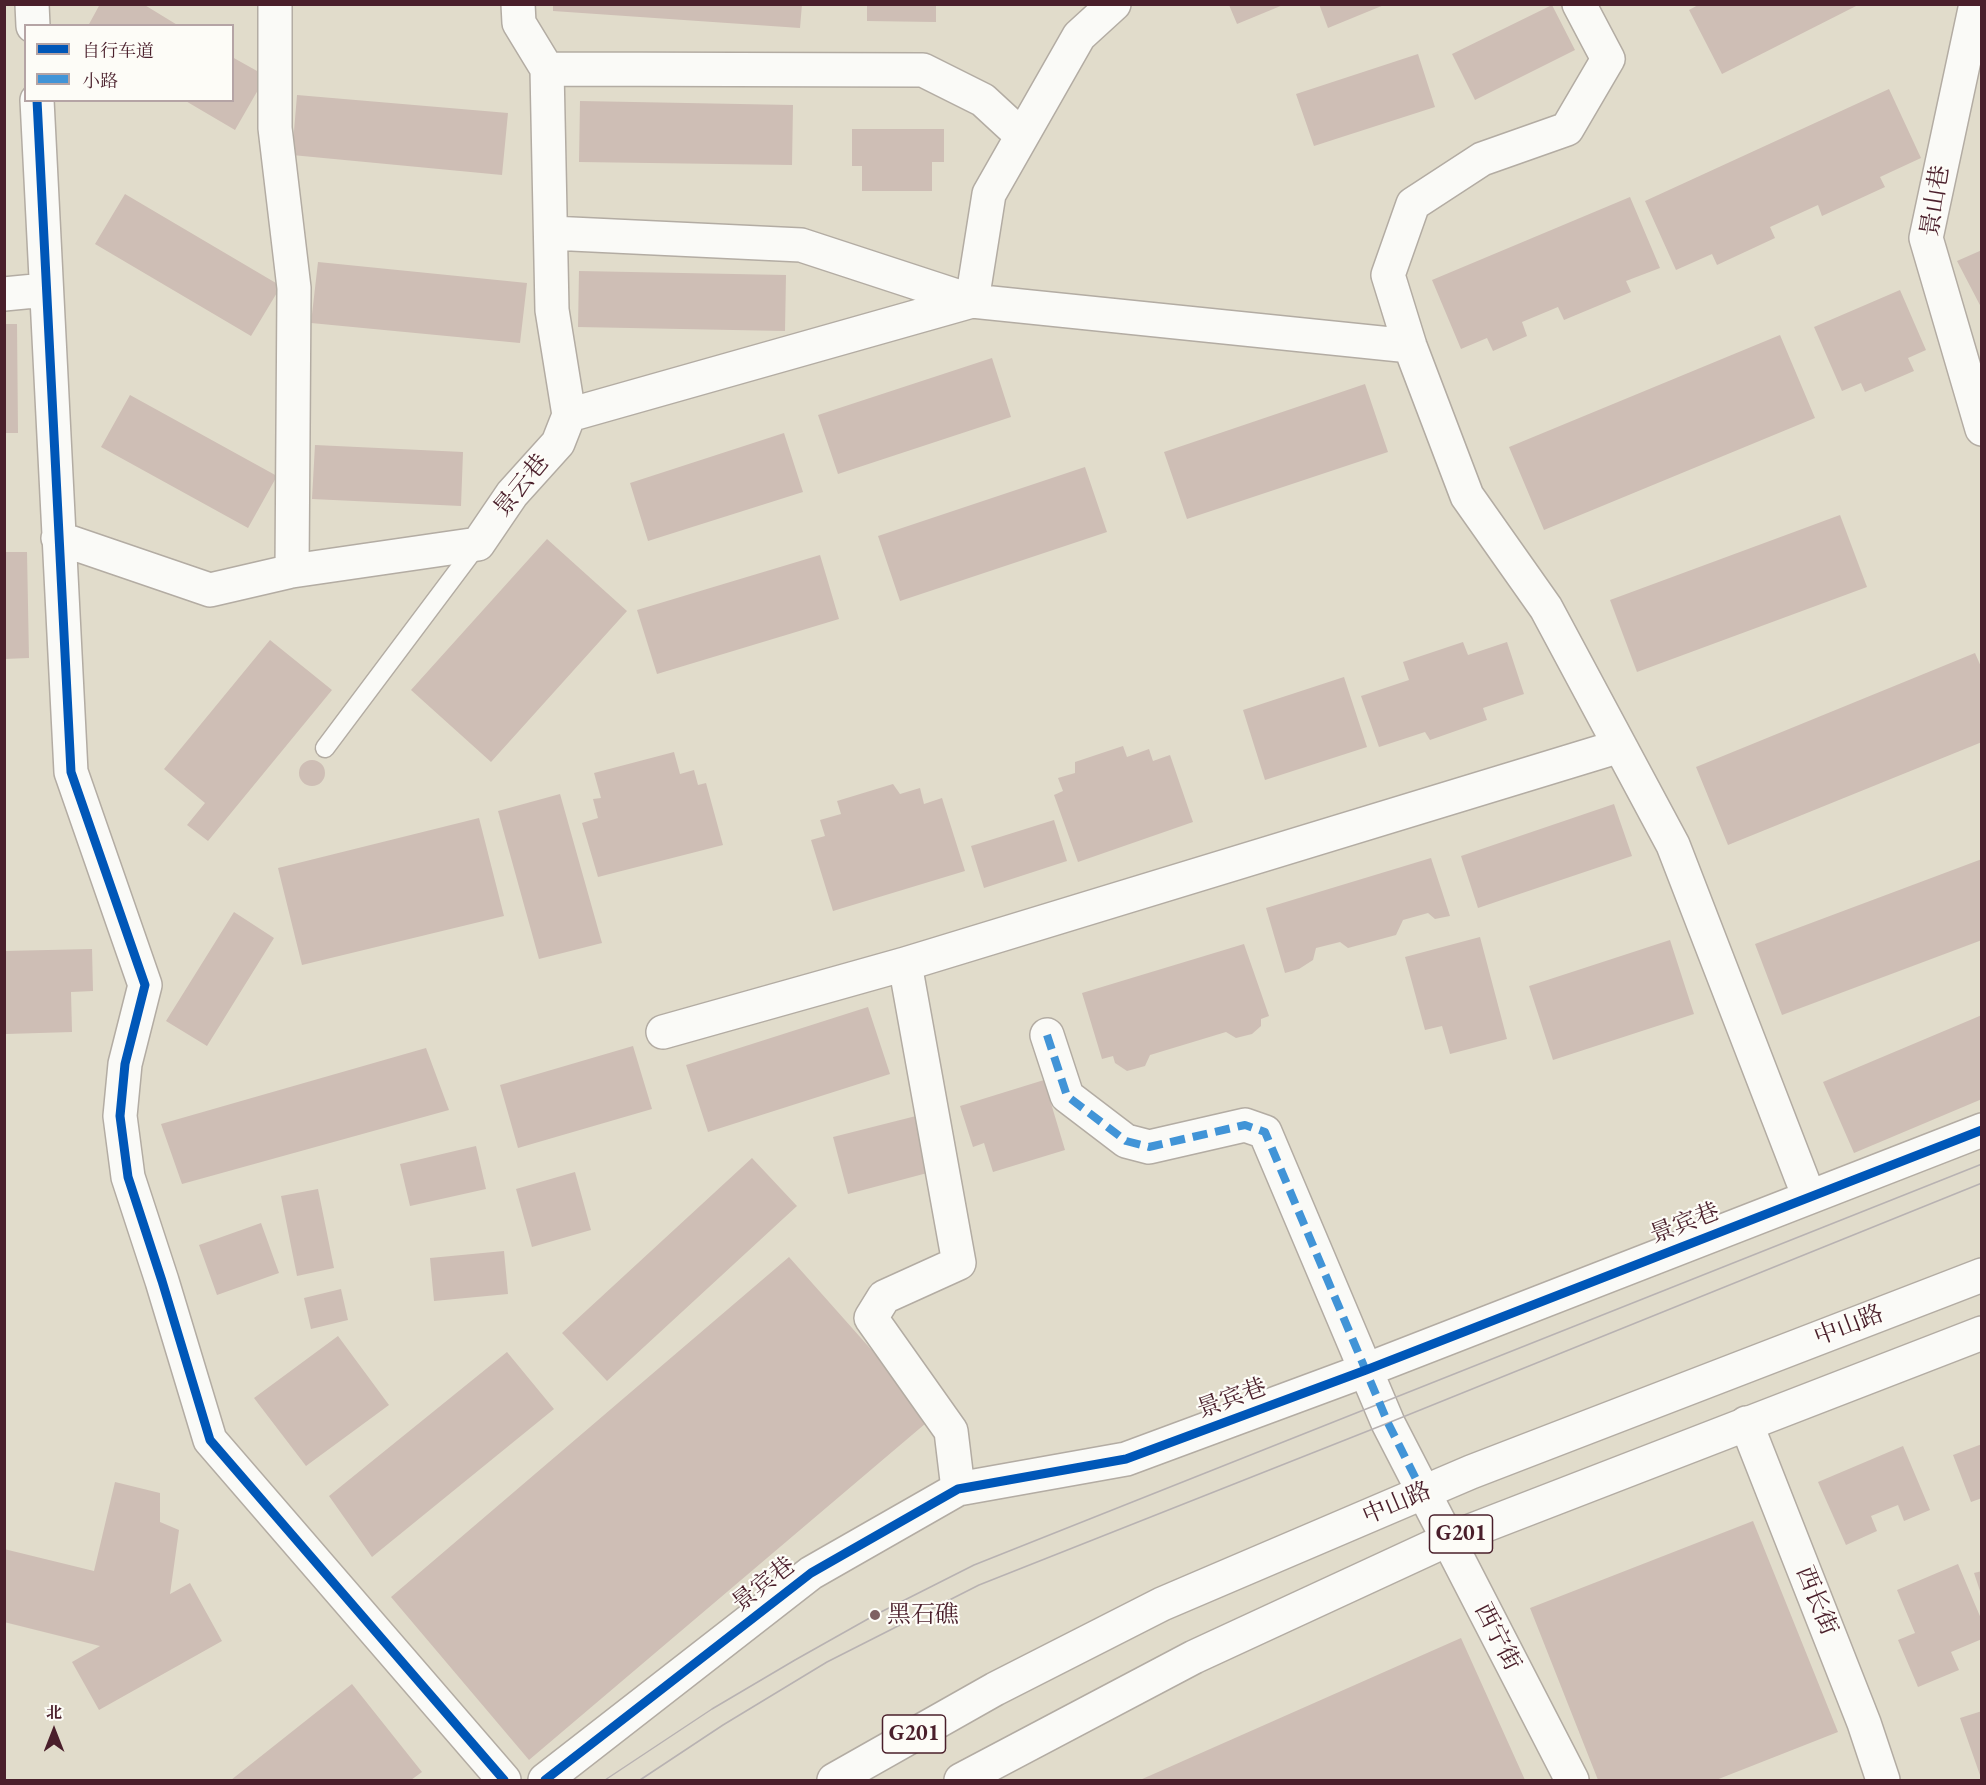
<!DOCTYPE html>
<html>
<head>
<meta charset="utf-8">
<style>
  body { margin:0 }
  #map { position:relative; width:1986px; height:1785px; overflow:hidden; background:#e1dccb; font-family:"EB Garamond","Noto Serif SC",serif }
  canvas { display:block }
  .frame { position:absolute; inset:0; border:6px solid #4a1f2b; pointer-events:none }
  .legend { position:absolute; left:24px; top:24px; width:210px; height:78px; box-sizing:border-box; background:#fdfcf7; border:2px solid #b5a4a5; margin:0; padding:8px 10px; list-style:none; font-size:18px; color:#4a1f2b }
  .legend li { display:flex; align-items:center; gap:12px; height:30px }
  .legend b { width:30px; border:2px solid #b5a4a5 }
  .north { position:absolute; left:24px; top:1701px; width:60px; height:60px; -webkit-text-stroke:4px #fdfcf7; paint-order:stroke; rotate:0deg; font-size:16px; font-weight:700; line-height:24px; text-align:center; color:#4a1f2b }
  .north::after { content:''; display:block; margin:auto; width:21px; height:27px; background:#4a1f2b; clip-path:polygon(50% 0,100% 100%,50% 72%,0 100%) }
</style>
</head>
<body>
<div id="map">
<canvas width="1986" height="1785"></canvas>
<div class="frame"></div>
<ul class="legend">
<li><b style="height:8px;background:#0057b8"></b>自行车道</li>
<li><b style="height:8px;background:#4194d7"></b>小路</li>
</ul>
<div class="north">北</div>
</div>
<script>
const g = document.querySelector('canvas').getContext('2d');
g.lineJoin = 'round';
function fillPath(path, color) {
  g.fillStyle = color;
  g.fill(path, 'evenodd');
}
function toPath(rows) {
  const path = new Path2D();
  for (const r of rows) {
    if (r.length === 3) {
      path.moveTo(r[0] + r[2], r[1]);
      path.arc(r[0], r[1], r[2], 0, 2 * Math.PI);
      continue;
    }
    path.moveTo(r[0], r[1]);
    for (let i = 2; i < r.length; i += 2) path.lineTo(r[i], r[i + 1]);
  }
  return path;
}
function trace(path, color, width, dash) {
  g.strokeStyle = color;
  g.lineWidth = width;
  g.lineCap = dash ? 'butt' : 'round';
  g.setLineDash(dash || []);
  g.stroke(path);
}
function write(font, color, halo, rows, align = 'center') {
  g.font = font + ' "EB Garamond","Noto Serif SC",serif';
  g.lineWidth = 4.5;
  g.setLineDash([]);
  g.textBaseline = 'middle';
  g.strokeStyle = halo;
  g.fillStyle = color;
  for (const [text, x, y, turn = 0] of rows) {
    g.save();
    g.translate(x, y);
    g.rotate((+turn || 0) * Math.PI / 180);
    g.textAlign = isNaN(turn) ? turn : align;
    if (halo) g.strokeText(text, 0, 0);
    g.fillText(text, 0, 0);
    g.restore();
  }
}
fillPath(toPath([
  [100,4,143,4,179,26,88,26],
  [553,4,802,4,800,28,553,11],
  [867,4,936,4,936,22,867,21],
  [1319,4,1384,4,1384,5,1328,28],
  [1700,4,1860,4,1722,74,1689,10],
  [1229,5,1283,5,1237,24],
  [1552,5,1575,50,1475,100,1452,54],
  [1418,54,1435,107,1314,146,1296,94],
  [232,57,266,76,235,130,184,100,232,100],
  [1889,89,1921,158,1880,177,1885,187,1822,216,1818,205,1770,227,1775,238,1717,265,1712,254,1676,270,1645,201],
  [297,95,508,113,502,175,292,155],
  [580,101,793,105,792,165,579,162],
  [852,129,944,129,944,162,932,162,932,191,862,191,862,166,852,166],
  [125,194,281,286,251,336,95,244],
  [1630,197,1660,268,1626,281,1631,292,1564,320,1558,307,1522,322,1527,336,1493,351,1487,338,1461,349,1432,280],
  [1982,250,1982,309,1957,261],
  [318,262,527,283,520,343,311,323],
  [579,271,786,275,785,331,578,327],
  [1900,290,1926,350,1908,358,1914,371,1865,392,1861,383,1842,391,1814,327],
  [4,324,17,324,18,433,4,433],
  [1780,335,1815,418,1544,530,1509,447],
  [992,358,1011,417,838,474,818,415],
  [1365,384,1388,452,1187,519,1164,452],
  [130,395,277,476,248,528,101,447],
  [784,433,803,492,648,541,630,483],
  [315,445,463,452,461,506,312,499],
  [1085,467,1107,532,900,601,878,536],
  [1840,515,1867,587,1637,672,1610,600],
  [547,539,627,611,491,762,411,690],
  [4,552,27,552,29,658,4,659],
  [820,555,839,619,657,674,637,610],
  [270,640,332,690,208,841,187,825,205,803,164,769],
  [1463,642,1468,655,1507,642,1524,694,1483,708,1487,720,1430,740,1425,732,1379,747,1361,696,1409,680,1403,662],
  [1975,653,1982,669,1982,742,1728,845,1696,767],
  [1344,677,1367,747,1265,780,1243,710],
  [1123,746,1127,757,1149,749,1153,761,1170,755,1193,822,1078,862,1054,795,1063,791,1058,778,1075,773,1075,762],
  [674,752,680,774,694,770,698,785,706,783,723,845,598,877,582,823,598,818,593,799,601,798,594,773],
  [312,773,13],
  [893,784,900,794,920,788,924,804,942,798,965,871,833,911,811,840,825,836,820,820,841,814,837,801],
  [560,794,602,943,539,959,498,811],
  [1614,804,1632,856,1478,908,1461,856],
  [479,818,504,916,302,965,278,868],
  [1054,820,1067,861,984,888,971,846],
  [1431,858,1450,916,1435,919,1428,913,1403,920,1396,935,1348,948,1340,942,1316,948,1313,960,1299,969,1285,973,1266,908],
  [1982,859,1982,940,1782,1015,1755,944],
  [234,912,274,938,207,1046,166,1021],
  [1480,937,1507,1039,1450,1054,1442,1026,1425,1030,1405,957],
  [1670,940,1694,1014,1553,1060,1529,986],
  [1244,944,1269,1016,1261,1019,1261,1026,1252,1034,1236,1038,1226,1032,1150,1055,1145,1066,1127,1071,1115,1063,1113,1056,1102,1059,1082,993],
  [92,949,93,991,71,992,72,1032,6,1034,4,951],
  [868,1007,890,1074,708,1132,686,1065],
  [1982,1015,1982,1099,1854,1153,1823,1082],
  [633,1046,652,1109,518,1148,500,1085],
  [426,1048,449,1110,182,1184,161,1124],
  [1044,1080,1065,1150,993,1172,984,1143,973,1147,960,1106],
  [916,1116,931,1172,848,1194,833,1137],
  [476,1146,486,1189,410,1206,400,1164],
  [752,1158,797,1206,607,1381,562,1333],
  [575,1172,591,1230,532,1247,516,1189],
  [318,1189,334,1268,297,1276,281,1196],
  [261,1223,279,1273,217,1295,199,1245],
  [504,1251,508,1294,434,1301,430,1258],
  [789,1257,932,1418,529,1760,391,1597],
  [341,1289,348,1320,311,1329,304,1298],
  [338,1336,389,1405,306,1466,254,1398],
  [507,1352,554,1409,372,1557,329,1496],
  [1982,1444,1982,1498,1971,1502,1953,1455],
  [1903,1446,1930,1510,1904,1521,1898,1505,1871,1516,1877,1531,1846,1545,1818,1482],
  [115,1482,160,1493,160,1522,179,1530,170,1594,190,1583,222,1641,99,1710,72,1662,100,1646,4,1622,4,1549,94,1571],
  [1753,1521,1838,1732,1716,1780,1598,1780,1530,1608],
  [1958,1564,1982,1621,1982,1639,1951,1652,1959,1670,1918,1687,1898,1640,1915,1633,1897,1590],
  [1982,1571,1982,1594,1981,1594,1974,1573],
  [1461,1638,1525,1780,1140,1780],
  [352,1684,422,1772,411,1780,231,1780],
  [1982,1711,1982,1778,1981,1778,1960,1718]
]), '#cebeb5');
const lane = toPath([
  [325,748,478,544]
]);
const street = toPath([
  [32,4,33,26],
  [275,4,275,128,294,288,292,571],
  [518,4,519,23,547,69,552,310,569,415],
  [1579,4,1608,59,1567,129,1482,159,1413,204,1388,275,1410,346,1467,496,1546,608,1673,845,1809,1197],
  [1976,4,1926,238,1982,429],
  [547,69,923,70,983,100,1022,136],
  [37,100,71,772,145,985,125,1064,120,1116,128,1177,162,1281,210,1440,504,1780],
  [551,233,801,245,972,301,1410,346],
  [4,294,45,290],
  [972,301,989,194,1079,36,1114,4],
  [58,538,210,590,292,571,478,544,512,494,558,443,569,415,972,301],
  [905,964,959,1263,884,1297,871,1318,951,1431,958,1489],
  [663,1032,905,964,1620,746],
  [1047,1035,1067,1096,1126,1141,1149,1147,1245,1125,1265,1132,1388,1423,1572,1780],
  [1746,1423,1864,1723,1883,1780],
  [545,1780,811,1573,958,1489,1126,1459,1366,1370,1982,1130]
]);
const highway = toPath([
  [834,1780,995,1689,1162,1604,1471,1472,1982,1275],
  [961,1780,1194,1657,1447,1540,1982,1333]
]);
trace(lane, '#b3aca3', 21);
trace(street, '#b3aca3', 36);
trace(highway, '#b3aca3', 36);
trace(lane, '#fafaf7', 18);
trace(street, '#fafaf7', 33);
trace(highway, '#fafaf7', 33);
trace(toPath([
  [605,1780,712,1709,795,1660,875,1615,974,1565,1982,1164],
  [640,1780,723,1725,827,1662,979,1585,1388,1423,1982,1183]
]), '#b8b2b2', 1.5);
trace(toPath([
  [1047,1035,1067,1096,1126,1141,1149,1147,1245,1125,1265,1132,1388,1423,1423,1493]
]), '#4194d7', 8, [15, 8]);
trace(toPath([
  [37,100,71,772,145,985,125,1064,120,1116,128,1177,162,1281,210,1440,504,1780],
  [545,1780,811,1573,958,1489,1126,1459,1366,1370,1982,1130]
]), '#0057b8', 9);
for (const [x, y, r, color] of [
  [875,1615,6,"#7f6163"]
]) {
  const dot = new Path2D();
  dot.arc(x, y, r, 0, 2 * Math.PI);
  g.fillStyle = color;
  g.fill(dot);
  trace(dot, '#fdfcf7', 2);
}
for (const [x, y, w] of [
  [1461,1534,63],
  [914,1734,63]
]) {
  const box = new Path2D();
  box.roundRect(x - w / 2, y - 19, w, 38, 4.5);
  g.fillStyle = '#fdfcf7';
  g.fill(box);
  trace(box, '#4a1f2b', 1.5);
}
write('bold 22px', '#4a1f2b', null, [
  ["G201",1461,1534],
  ["G201",914,1734]
]);
write('24px', '#4a1f2b', '#fdfcf7', [
  ["景山巷",1936,201,-81],
  ["景云巷",522,486,-51],
  ["景宾巷",1685,1224,-21],
  ["中山路",1849,1326,-21],
  ["景宾巷",1232,1399,-20],
  ["中山路",1397,1504,-23],
  ["景宾巷",764,1585,-38],
  ["西长街",1816,1601,68],
  ["西宁街",1497,1637,63]
]);
write('24px', '#4a1f2b', '#fdfcf7', [
  ["黑石礁",887,1615]
], 'left');
</script>
</body>
</html>
